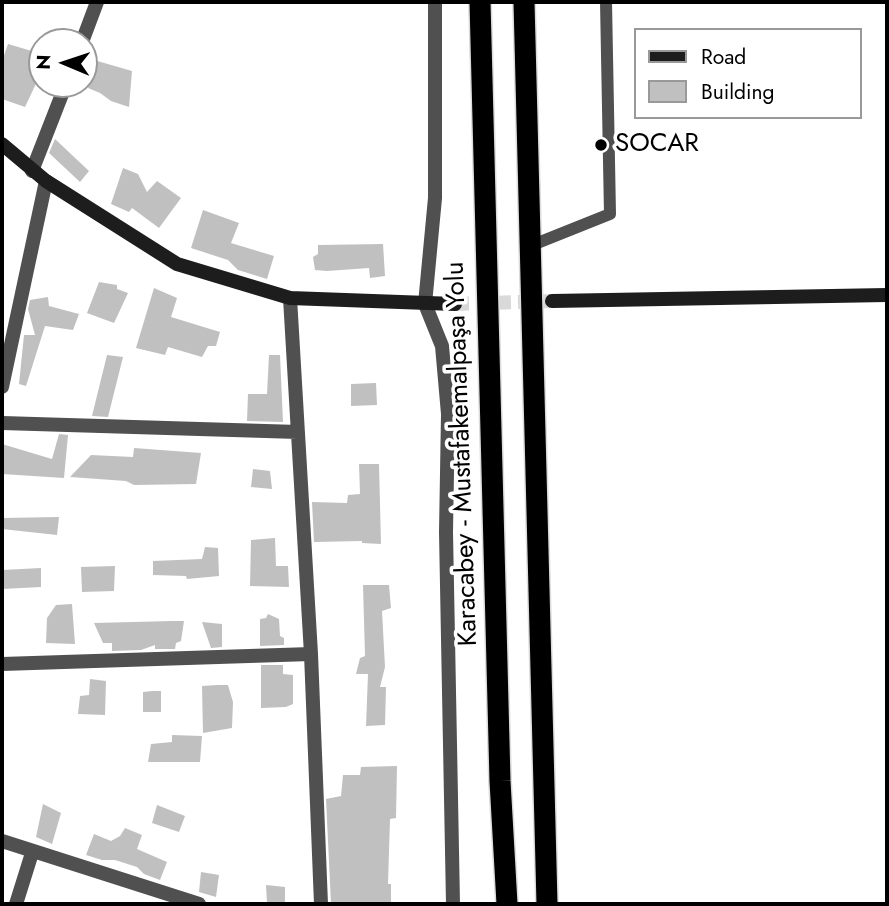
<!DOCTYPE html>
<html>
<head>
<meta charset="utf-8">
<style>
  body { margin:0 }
  #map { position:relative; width:889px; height:906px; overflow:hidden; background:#fff; font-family:Jost,sans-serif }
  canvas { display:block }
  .frame { position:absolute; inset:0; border:4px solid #000; pointer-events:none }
  .legend { position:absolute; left:634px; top:28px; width:228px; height:91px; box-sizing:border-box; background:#fff; border:2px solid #999; margin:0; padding:9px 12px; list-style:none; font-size:21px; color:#000 }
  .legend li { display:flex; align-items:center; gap:14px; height:35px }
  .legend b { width:35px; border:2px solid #999 }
  .north { position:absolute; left:28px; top:28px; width:70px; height:70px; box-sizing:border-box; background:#fff; border:2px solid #999; border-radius:50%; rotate:272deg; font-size:19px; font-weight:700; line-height:28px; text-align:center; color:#000 }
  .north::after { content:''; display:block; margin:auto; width:24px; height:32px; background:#000; clip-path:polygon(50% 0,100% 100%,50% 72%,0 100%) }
</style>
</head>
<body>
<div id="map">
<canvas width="889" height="906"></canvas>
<div class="frame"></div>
<ul class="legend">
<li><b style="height:9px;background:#1d1d1d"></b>Road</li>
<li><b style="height:19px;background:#c0c0c0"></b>Building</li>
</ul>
<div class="north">N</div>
</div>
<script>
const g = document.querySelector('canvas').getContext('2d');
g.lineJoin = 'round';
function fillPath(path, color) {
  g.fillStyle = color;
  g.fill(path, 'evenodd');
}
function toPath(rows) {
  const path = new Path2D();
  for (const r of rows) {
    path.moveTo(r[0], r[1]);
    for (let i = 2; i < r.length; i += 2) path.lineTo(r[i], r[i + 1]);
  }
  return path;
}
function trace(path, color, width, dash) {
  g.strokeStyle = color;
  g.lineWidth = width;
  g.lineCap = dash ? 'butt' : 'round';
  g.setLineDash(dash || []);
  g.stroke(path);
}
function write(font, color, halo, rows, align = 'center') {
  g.font = font + ' Jost,sans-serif';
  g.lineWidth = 7;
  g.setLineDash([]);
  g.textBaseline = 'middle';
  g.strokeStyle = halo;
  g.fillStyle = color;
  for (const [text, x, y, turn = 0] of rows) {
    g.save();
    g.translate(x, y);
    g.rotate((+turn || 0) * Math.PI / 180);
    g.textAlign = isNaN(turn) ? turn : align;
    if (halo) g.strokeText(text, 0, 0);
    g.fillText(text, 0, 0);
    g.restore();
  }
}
fillPath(toPath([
  [8,44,42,54,41,73,25,107,2,99,2,61],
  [94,60,132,71,129,107,111,101,100,93,88,88],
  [55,139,89,171,80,182,49,153],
  [123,168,138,174,147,192,157,181,181,198,159,228,132,208,129,212,111,204],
  [203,210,239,223,231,243,274,256,267,279,238,270,228,260,191,248],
  [383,244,385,276,370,278,369,268,327,271,315,270,313,257,318,254,318,245],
  [99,282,117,285,117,289,128,293,114,323,87,313],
  [154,288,177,298,171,317,220,332,216,346,208,346,202,357,168,347,165,355,136,348],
  [48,297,49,306,79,314,73,330,45,326,26,386,19,384,24,335,35,335,28,309,30,300],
  [107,355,123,357,108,417,92,416],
  [269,355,280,355,283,422,247,421,248,394,267,394],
  [376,383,377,405,351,406,351,384],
  [59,434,68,435,64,478,2,474,2,444,52,459],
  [134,448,201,453,196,484,134,485,126,481,70,477,91,455,133,457],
  [359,464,379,464,381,544,362,543,362,541,314,542,312,502,347,503,348,495,360,494],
  [253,469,270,471,272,489,251,487],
  [59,517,57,535,2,529,2,518],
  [275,538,276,566,288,566,289,587,250,586,251,540],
  [205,547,218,548,219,576,187,579,186,576,153,575,153,561,202,559],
  [115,566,114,591,82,592,81,567],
  [41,568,41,587,2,589,2,570],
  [363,585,389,585,391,608,382,611,385,667,380,687,386,687,385,725,366,726,368,674,356,674,360,658,365,656],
  [72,604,75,644,46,643,47,618,56,605],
  [268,614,279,619,280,636,284,638,284,645,260,646,260,619,266,618],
  [172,621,184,621,181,641,176,643,175,649,155,649,155,645,141,650,112,651,112,643,103,643,94,623],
  [202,622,222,624,222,647,211,648],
  [261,665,283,665,283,674,293,675,293,704,286,707,261,708],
  [90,679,106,681,105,715,78,714,80,696,89,695],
  [217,685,228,685,233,702,232,728,203,733,202,686],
  [152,691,161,691,161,712,143,712,143,692],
  [172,735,202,736,200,762,148,762,151,744,172,742],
  [397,766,396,818,390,819,388,884,391,884,391,904,331,904,326,799,341,796,343,775,360,775,361,767],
  [43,804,61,813,52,844,36,837],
  [157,805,185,816,179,832,152,823],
  [125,828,142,835,137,849,167,862,160,880,144,874,137,867,115,860,102,860,86,855,94,834,111,841,120,836],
  [201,872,219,875,216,897,199,892],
  [266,885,285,887,285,904,267,904]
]), '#c0c0c0');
trace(toPath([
  [455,304,552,301]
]), '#d9d9d9', 14, [14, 7]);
const highway = toPath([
  [480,2,500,781,507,904],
  [524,2,547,904]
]);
trace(highway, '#dbdbdb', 24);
trace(toPath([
  [530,246,610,214,606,2]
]), '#505050', 12);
trace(toPath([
  [435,2,435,198,425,304,442,346,448,414,446,532,453,904],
  [82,42,97,2],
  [32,171,66,84],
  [290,298,311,654,321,904],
  [2,387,46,181],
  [2,423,298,432],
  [2,664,311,654],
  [2,841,199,904],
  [16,904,32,853]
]), '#505050', 14);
trace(toPath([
  [2,144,46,181,177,264,290,298,455,304],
  [552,301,887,295]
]), '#1d1d1d', 14);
trace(highway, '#000', 21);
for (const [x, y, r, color] of [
  [601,145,7,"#000"]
]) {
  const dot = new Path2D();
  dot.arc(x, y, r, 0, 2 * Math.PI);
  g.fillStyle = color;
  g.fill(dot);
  trace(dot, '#fff', 2.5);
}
write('26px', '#000', '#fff', [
  ["SOCAR",615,145]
], 'left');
write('26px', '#000', '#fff', [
  ["Karacabey - Mustafakemalpaşa Yolu",463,454,-92]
]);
</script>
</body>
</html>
